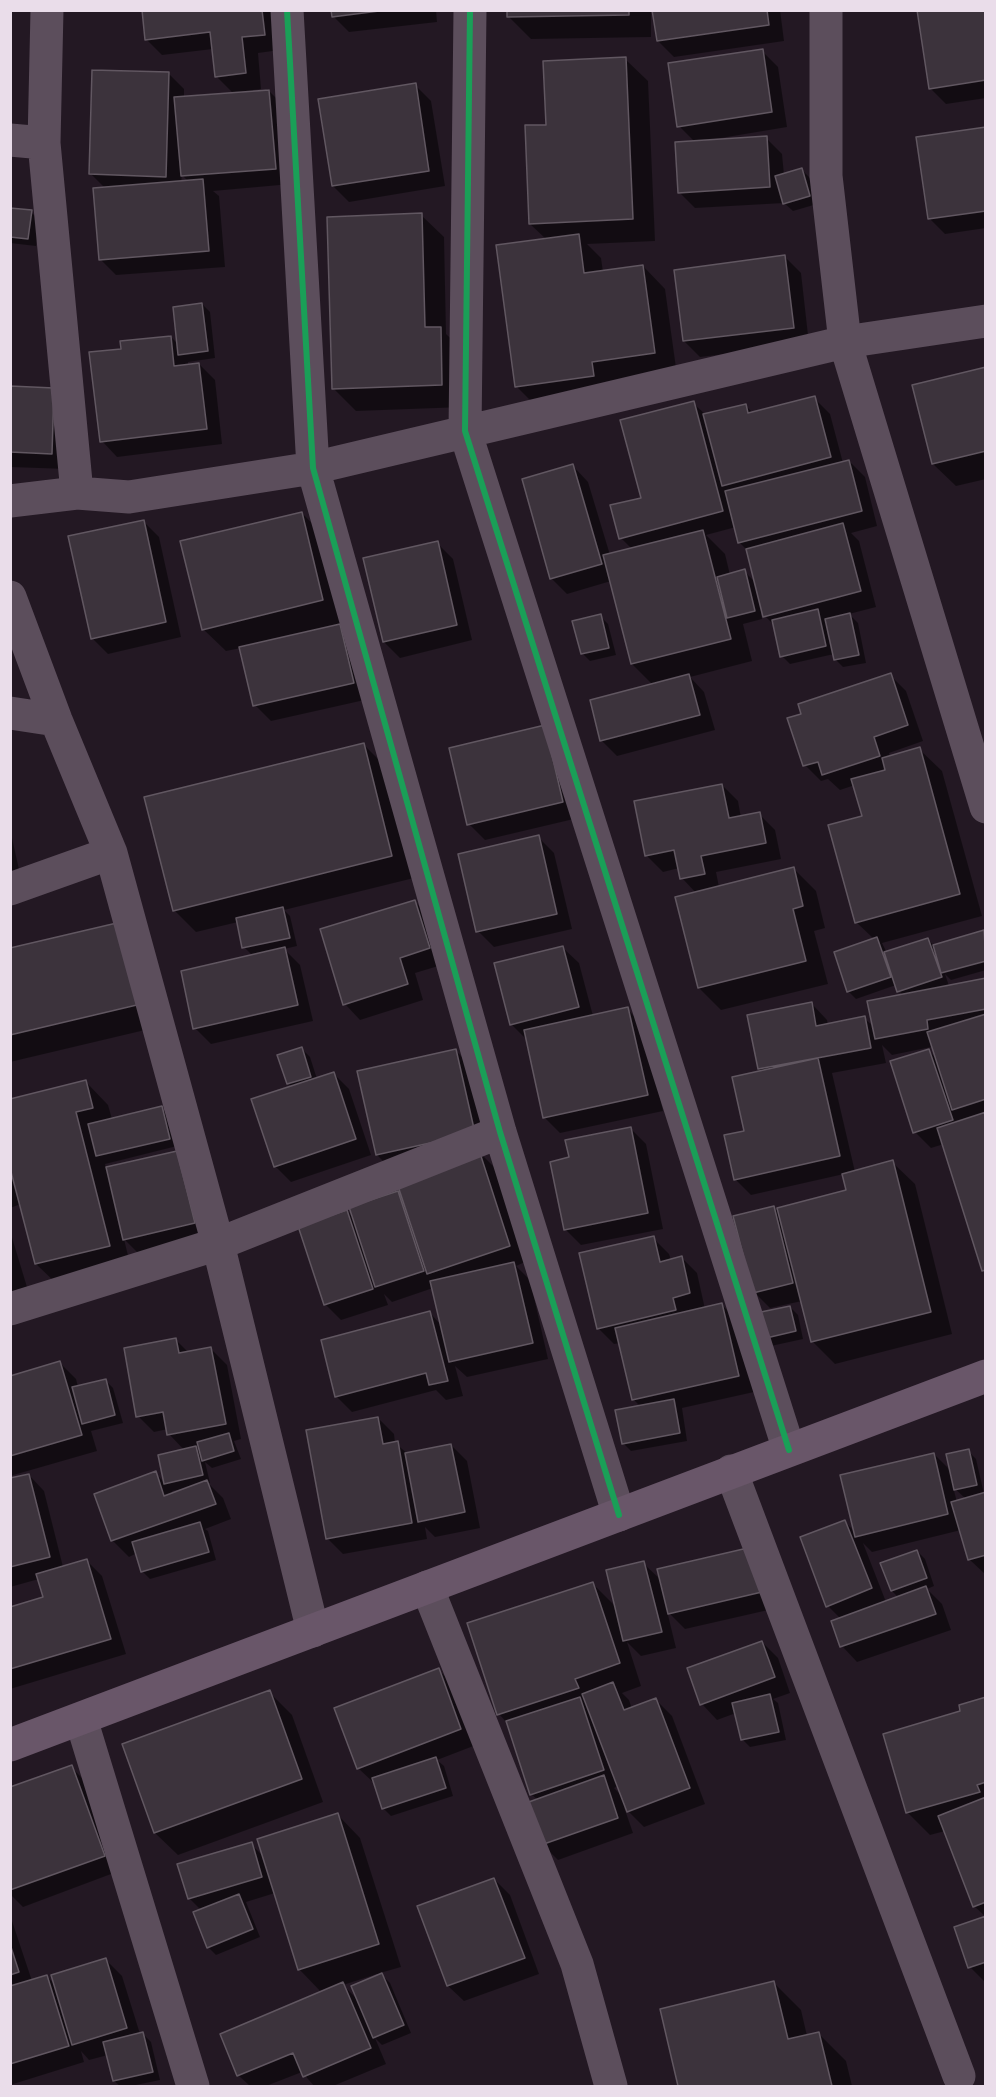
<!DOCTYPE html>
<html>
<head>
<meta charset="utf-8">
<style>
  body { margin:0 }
  #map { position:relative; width:996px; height:2097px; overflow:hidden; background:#231823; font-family:"Fira Sans Condensed",sans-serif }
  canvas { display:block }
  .frame { position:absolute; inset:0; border:12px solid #eaddea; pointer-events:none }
</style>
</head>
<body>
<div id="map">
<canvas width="996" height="2097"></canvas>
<div class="frame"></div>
</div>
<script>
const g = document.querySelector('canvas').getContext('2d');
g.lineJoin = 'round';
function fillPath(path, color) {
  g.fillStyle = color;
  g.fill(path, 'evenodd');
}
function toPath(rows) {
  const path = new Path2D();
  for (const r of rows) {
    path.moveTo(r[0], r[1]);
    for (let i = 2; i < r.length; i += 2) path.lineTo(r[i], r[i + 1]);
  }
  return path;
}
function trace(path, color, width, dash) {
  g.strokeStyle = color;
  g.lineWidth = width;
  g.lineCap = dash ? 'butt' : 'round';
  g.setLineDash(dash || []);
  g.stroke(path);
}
fillPath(toPath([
  [143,10,276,10,280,50,258,53,261,89,253,90,253,93,269,91,285,107,291,184,213,191,219,196,225,267,116,275,100,259,105,188,91,174,168,73,184,89,184,98,234,94,216,76,213,49,162,55,146,39],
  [182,175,188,181,181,182],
  [332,10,436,10,437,22,349,32,333,16],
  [508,10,651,10,651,37,531,39,508,16],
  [654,10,780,10,784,41,674,57,658,41],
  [986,10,986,98,946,104,930,88],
  [762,51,778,67,787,127,715,139,715,141,766,138,782,154,784,175,802,170,810,178,817,204,793,211,784,203,695,208,679,192,695,142,679,126],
  [625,59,648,81,655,241,587,244,601,258,603,272,643,266,665,289,677,375,539,409,517,387,547,240,530,224,547,126],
  [415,85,431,101,445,186,349,202,333,186],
  [986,129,986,228,945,234,929,218],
  [10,209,31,212,39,220,36,246,10,243],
  [421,215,444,237,446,334,463,350,464,407,356,411,333,388],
  [785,257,801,273,809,344,700,357,684,341],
  [202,304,210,312,215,358,188,362,188,366,199,364,215,380,222,444,117,457,102,441,122,350,171,337,179,345],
  [986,368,986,479,956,486,933,464],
  [10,388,54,389,67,469,10,467],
  [814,398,830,414,843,463,849,461,865,477,877,526,851,533,859,541,876,607,849,614,858,623,866,663,843,667,835,659,834,654,790,664,782,656,775,626,761,612,762,619,743,624,752,661,690,677,704,692,715,730,617,756,601,740,653,685,632,664,611,581,567,594,551,578,573,466,588,482,610,555,632,549,621,538,693,403,706,415,745,405,753,413],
  [736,527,739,542,748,551,756,583,744,571,730,575,725,554,706,535],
  [302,513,324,536,345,623,338,624,355,641,369,699,271,721,255,705,241,648,226,651,203,629],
  [143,521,159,537,181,637,108,654,92,638],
  [437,543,453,559,472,640,400,658,384,642],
  [600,616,608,624,616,655,590,661,582,653],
  [890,675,906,691,923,741,889,753,890,757,919,749,942,771,982,916,882,943,887,953,928,939,934,946,984,932,986,933,986,970,951,980,945,974,949,986,986,979,986,1272,944,1144,931,1148,915,1132,929,1051,937,1059,936,1046,892,1055,882,1045,886,1063,832,1073,855,1172,892,1162,915,1184,952,1334,835,1364,812,1341,802,1301,770,1308,754,1292,774,1208,780,1213,848,1191,844,1174,751,1195,735,1179,763,1072,759,1068,812,1004,827,1020,828,1025,864,1018,874,1027,902,995,896,985,856,999,848,991,874,939,856,922,864,817,855,785,840,790,828,779,821,781,805,765],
  [545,727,578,818,485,840,469,824],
  [364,745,386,767,414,878,284,910,290,916,297,946,284,949,300,965,313,1021,211,1044,195,1028,253,956,244,947,238,922,196,932,174,910],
  [722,785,738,801,741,818,759,814,775,830,781,859,716,872,719,887,793,868,816,891,825,928,814,931,828,984,721,1010,699,988,696,893,682,878,679,868,663,872,647,856],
  [10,829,20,874,10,876],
  [538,837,554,853,572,929,494,947,478,931],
  [414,901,430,917,445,964,415,973,423,1000,360,1020,345,1004],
  [120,923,162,1026,10,1062,10,949],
  [563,948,579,963,593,1016,627,1009,643,1025,663,1111,560,1133,544,1117,527,1040,511,1024],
  [302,1049,310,1057,317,1079,333,1073,349,1089,371,1155,291,1182,275,1166,292,1087,288,1083],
  [456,1051,472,1067,490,1149,478,1151,494,1167,525,1262,516,1266,530,1280,548,1359,467,1377,455,1366,463,1396,446,1400,436,1390,352,1412,336,1396,430,1313,442,1326,433,1288,392,1302,384,1294,388,1305,341,1320,325,1304,347,1211,355,1219,398,1193,404,1200,393,1171,377,1155],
  [86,1082,108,1105,112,1119,161,1108,169,1116,177,1146,105,1164,106,1168,177,1152,210,1239,140,1255,124,1239,131,1268,59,1286,36,1264,21,1204,10,1208,10,1101],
  [630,1128,646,1144,663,1229,581,1245,565,1229,570,1158],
  [10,1231,27,1287,10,1292],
  [653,1238,669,1254,671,1260,681,1257,697,1273,705,1309,722,1305,738,1321,754,1392,682,1408,687,1441,631,1451,623,1443,641,1407,633,1399,620,1343,614,1344,598,1328],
  [790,1307,798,1315,803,1339,771,1346,763,1338],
  [176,1340,189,1353,211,1349,227,1365,241,1439,234,1441,241,1459,212,1468,205,1462,210,1483,208,1483,223,1498,231,1519,205,1529,208,1531,216,1560,150,1579,142,1571,137,1553,129,1557,113,1541,96,1495,155,1473,165,1483,185,1451,169,1434,168,1429,154,1432,138,1416],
  [183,1489,183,1491,173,1494,172,1491],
  [60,1363,76,1379,78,1387,105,1380,113,1388,123,1423,91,1431,97,1451,10,1476,10,1378],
  [378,1418,394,1434,395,1443,408,1454,451,1445,467,1461,480,1528,435,1537,425,1527,427,1539,343,1554,327,1538],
  [968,1451,976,1459,984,1494,986,1493,986,1575,970,1560,961,1530,872,1552,863,1543,886,1602,899,1598,892,1591,882,1563,917,1551,925,1559,934,1586,927,1589,942,1604,951,1630,857,1662,842,1646,833,1622,841,1619,828,1606,845,1522,855,1532,934,1454,952,1472],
  [953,1487,966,1499,957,1502],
  [29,1475,44,1491,63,1567,86,1560,102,1576,126,1654,10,1689,10,1609,45,1598,39,1579,10,1587,10,1480],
  [751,1549,777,1608,685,1629,667,1611,676,1648,641,1656,627,1642,641,1686,622,1693,629,1700,632,1709,656,1700,672,1716,705,1804,644,1827,624,1807,633,1833,558,1860,542,1844,538,1800,531,1794,508,1724,499,1714,592,1583,617,1608,643,1563,662,1581],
  [618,1786,622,1796,614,1788],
  [762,1642,778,1658,790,1693,773,1699,778,1703,786,1740,750,1747,742,1739,736,1713,717,1720,702,1704],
  [439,1670,454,1686,476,1745,437,1760,444,1766,453,1796,391,1816,383,1808,375,1784,358,1768],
  [269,1692,292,1715,323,1802,178,1855,155,1833,123,1745],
  [986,1699,986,1917,974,1906,945,1831,930,1835,908,1813,885,1735,962,1712],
  [71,1767,87,1783,119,1871,23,1907,10,1894,10,1789],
  [338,1815,360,1838,401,1967,380,1973,390,1983,411,2033,382,2045,375,2038,386,2064,333,2086,314,2086,302,2072,266,2086,250,2086,239,2076,222,2035,322,1993,299,1969,275,1893,246,1902,260,1937,216,1955,208,1947,201,1910,189,1898,251,1844,263,1856],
  [377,1974,378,1976,358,2000,343,1985],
  [494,1879,510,1895,539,1974,464,2001,448,1986],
  [10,1915,32,1981,47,1976,56,1986,106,1960,122,1976,140,2034,143,2034,151,2042,160,2080,131,2086,120,2086,114,2081,108,2055,89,2060,81,2051,84,2062,10,2085],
  [986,1918,986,1983,970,1967],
  [774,1983,801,2010,807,2036,819,2034,846,2061,852,2086,680,2086,661,2010]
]), '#0007');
const building = toPath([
  [142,10,262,10,265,35,242,37,246,73,215,77,210,32,145,40,142,10],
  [331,10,387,10,332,17,331,10],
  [507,10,629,10,629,15,507,17,507,10],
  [652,10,767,10,769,25,657,41,652,10],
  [917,10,986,10,986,80,929,89,917,10],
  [763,49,772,112,677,127,668,63,763,49],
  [626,57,633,219,529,224,525,125,546,125,543,61,626,57],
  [92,70,169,72,166,177,89,174,92,70],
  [416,83,429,171,332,186,318,99,416,83],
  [269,90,276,169,181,176,174,97,269,90],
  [986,127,986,211,928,219,916,137,986,127],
  [767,136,770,187,678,193,675,142,767,136],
  [802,168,810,196,783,204,775,176,802,168],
  [203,179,209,251,99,260,93,188,203,179],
  [10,208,32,210,28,239,10,237,10,208],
  [422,213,425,327,441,327,442,385,332,389,327,217,422,213],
  [579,234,584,273,643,265,655,353,592,362,594,376,515,387,496,245,579,234],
  [785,255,794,328,683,341,674,270,785,255],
  [202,303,208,351,178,355,173,307,202,303],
  [171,336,174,366,199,363,207,429,100,442,89,352,121,349,120,341,171,336],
  [986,367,986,451,932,464,912,385,986,367],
  [10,386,54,388,52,454,10,452,10,386],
  [815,396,831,457,722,486,703,414,746,404,748,413,815,396],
  [694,401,723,511,619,539,610,505,641,498,620,420,694,401],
  [849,460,862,511,738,543,725,491,849,460],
  [573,464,602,564,550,579,522,479,573,464],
  [302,512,323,600,202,630,180,541,302,512],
  [144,520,166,622,91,639,68,536,144,520],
  [843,523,861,591,763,617,746,549,843,523],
  [703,530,731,639,631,664,603,555,703,530],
  [438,541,457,625,383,642,363,558,438,541],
  [745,569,755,611,727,618,717,577,745,569],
  [818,609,826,646,780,657,772,620,818,609],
  [850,613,859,655,834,660,825,619,850,613],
  [601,614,609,648,581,654,572,621,601,614],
  [340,624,354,683,253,706,239,647,340,624],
  [891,673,908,725,874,737,880,756,822,775,818,762,803,766,787,718,801,714,798,704,891,673],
  [689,674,700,715,600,741,590,700,689,674],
  [545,725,563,802,467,825,449,748,545,725],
  [364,743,392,856,173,911,144,797,364,743],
  [920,747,960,894,855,923,828,825,862,816,851,779,885,770,882,758,920,747],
  [722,784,729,818,760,812,766,843,701,856,705,874,680,879,674,850,645,856,634,801,722,784],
  [539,835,557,914,476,932,458,854,539,835],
  [794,867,803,906,793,909,806,961,698,988,675,897,794,867],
  [415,900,430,948,400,958,408,984,343,1005,320,929,415,900],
  [283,907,290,938,242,948,236,918,283,907],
  [121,922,141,1004,10,1035,10,948,121,922],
  [984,930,986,961,941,973,933,945,984,930],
  [877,937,891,977,847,992,834,952,877,937],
  [928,938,942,977,897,992,884,952,928,938],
  [563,946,579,1007,510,1025,494,963,563,946],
  [285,947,298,1005,193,1029,181,971,285,947],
  [986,978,986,1009,927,1020,928,1029,875,1039,867,1001,986,978],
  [812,1002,816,1026,865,1016,871,1048,758,1069,747,1015,812,1002],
  [628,1007,648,1095,543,1118,524,1030,628,1007],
  [986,1014,986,1099,952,1110,927,1032,986,1014],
  [302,1047,311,1077,287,1084,277,1055,302,1047],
  [456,1049,475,1133,376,1155,357,1071,456,1049],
  [929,1049,953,1120,913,1133,890,1061,929,1049],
  [818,1058,840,1156,734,1180,724,1135,744,1131,732,1077,818,1058],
  [334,1072,356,1139,274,1167,251,1099,334,1072],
  [86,1080,93,1108,76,1112,110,1246,35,1264,10,1168,10,1099,86,1080],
  [162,1106,170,1139,96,1156,88,1124,162,1106],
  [986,1112,986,1270,982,1271,937,1128,986,1112],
  [631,1127,648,1213,564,1230,550,1162,569,1157,565,1140,631,1127],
  [479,1150,510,1246,427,1274,395,1177,479,1150],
  [177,1151,195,1223,123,1240,106,1167,177,1151],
  [893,1160,931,1312,811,1342,777,1208,846,1190,842,1174,893,1160],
  [398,1191,424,1271,375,1287,349,1207,398,1191],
  [774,1206,793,1283,753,1293,733,1216,774,1206],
  [347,1210,373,1289,324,1305,298,1226,347,1210],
  [654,1236,660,1262,682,1256,690,1293,673,1298,676,1310,597,1329,579,1253,654,1236],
  [514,1262,533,1343,449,1362,430,1281,514,1262],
  [722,1303,739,1376,632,1400,615,1328,722,1303],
  [790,1306,796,1331,762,1339,756,1313,790,1306],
  [430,1311,448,1381,429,1385,426,1373,335,1397,321,1340,430,1311],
  [176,1338,179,1353,211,1347,226,1424,167,1435,163,1412,136,1417,124,1348,176,1338],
  [60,1361,82,1435,10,1456,10,1376,60,1361],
  [106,1379,115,1415,82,1424,72,1387,106,1379],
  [674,1399,680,1433,622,1444,615,1410,674,1399],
  [378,1417,383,1444,398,1441,412,1523,326,1539,306,1430,378,1417],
  [229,1433,234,1451,202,1461,197,1442,229,1433],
  [451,1444,465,1512,418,1522,405,1453,451,1444],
  [196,1446,203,1475,164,1484,158,1455,196,1446],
  [969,1449,977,1485,954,1490,946,1454,969,1449],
  [934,1453,948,1514,855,1537,840,1475,934,1453],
  [156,1471,164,1496,207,1480,216,1504,111,1541,94,1494,156,1471],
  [29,1474,50,1557,10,1567,10,1478,29,1474],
  [986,1492,986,1555,968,1560,951,1502,986,1492],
  [845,1520,872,1588,826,1607,800,1537,845,1520],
  [200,1522,209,1552,141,1572,132,1542,200,1522],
  [752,1547,762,1592,668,1614,657,1569,752,1547],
  [917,1550,927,1578,891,1591,880,1563,917,1550],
  [87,1559,111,1639,10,1669,10,1607,43,1597,36,1574,87,1559],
  [644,1561,662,1632,623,1641,606,1570,644,1561],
  [593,1582,620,1663,575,1679,579,1688,497,1715,467,1623,593,1582],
  [926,1586,936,1614,840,1647,831,1621,926,1586],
  [762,1641,775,1677,700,1705,687,1668,762,1641],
  [439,1668,461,1729,357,1769,334,1708,439,1668],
  [613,1682,624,1710,656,1698,690,1788,627,1812,582,1694,613,1682],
  [270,1690,302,1779,154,1833,122,1744,270,1690],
  [770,1694,779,1732,741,1740,732,1703,770,1694],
  [580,1697,604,1770,530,1795,506,1721,580,1697],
  [986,1697,986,1782,977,1785,980,1792,906,1813,883,1734,960,1711,959,1705,986,1697],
  [436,1757,446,1788,382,1809,372,1778,436,1757],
  [72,1765,105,1856,10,1890,10,1787,72,1765],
  [604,1775,618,1818,541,1845,526,1803,604,1775],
  [986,1797,986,1902,973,1907,938,1816,986,1797],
  [338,1813,379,1944,298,1970,257,1839,338,1813],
  [252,1842,262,1877,188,1899,177,1864,252,1842],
  [494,1878,525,1958,447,1986,417,1906,494,1878],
  [239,1894,253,1929,207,1948,193,1912,239,1894],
  [986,1916,986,1962,968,1968,954,1927,986,1916],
  [10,1944,19,1972,10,1975,10,1944],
  [106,1958,127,2028,72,2045,51,1975,106,1958],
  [382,1973,404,2025,373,2038,351,1986,382,1973],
  [47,1975,69,2046,10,2064,10,1986,47,1975],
  [774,1981,788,2039,819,2032,832,2086,678,2086,660,2009,774,1981],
  [343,1982,371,2048,303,2077,293,2053,237,2076,220,2034,343,1982],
  [143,2032,153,2072,113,2081,103,2042,143,2032]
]);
fillPath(building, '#3c333c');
trace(building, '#615761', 1.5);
trace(toPath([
  [47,10,44,143,77,493],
  [287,10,313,468,500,1132,619,1515],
  [470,10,465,431,789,1450],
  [826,10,826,176,845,342,986,807],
  [10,140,44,143],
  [10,501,77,493,129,497,313,468,845,342,986,321],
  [10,597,56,720,111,853,218,1244,313,1631],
  [10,713,56,720],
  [10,889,111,853],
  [10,1309,218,1244,500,1132],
  [731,1471,959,2076],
  [427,1587,577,1964,611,2086],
  [81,1719,193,2086]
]), '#5c4e5c', 33);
trace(toPath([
  [10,1745,986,1376]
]), '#695669', 33);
trace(toPath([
  [287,10,313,468,500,1132,619,1515],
  [470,10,465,431,789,1450]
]), '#1a9f57', 6);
</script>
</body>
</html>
